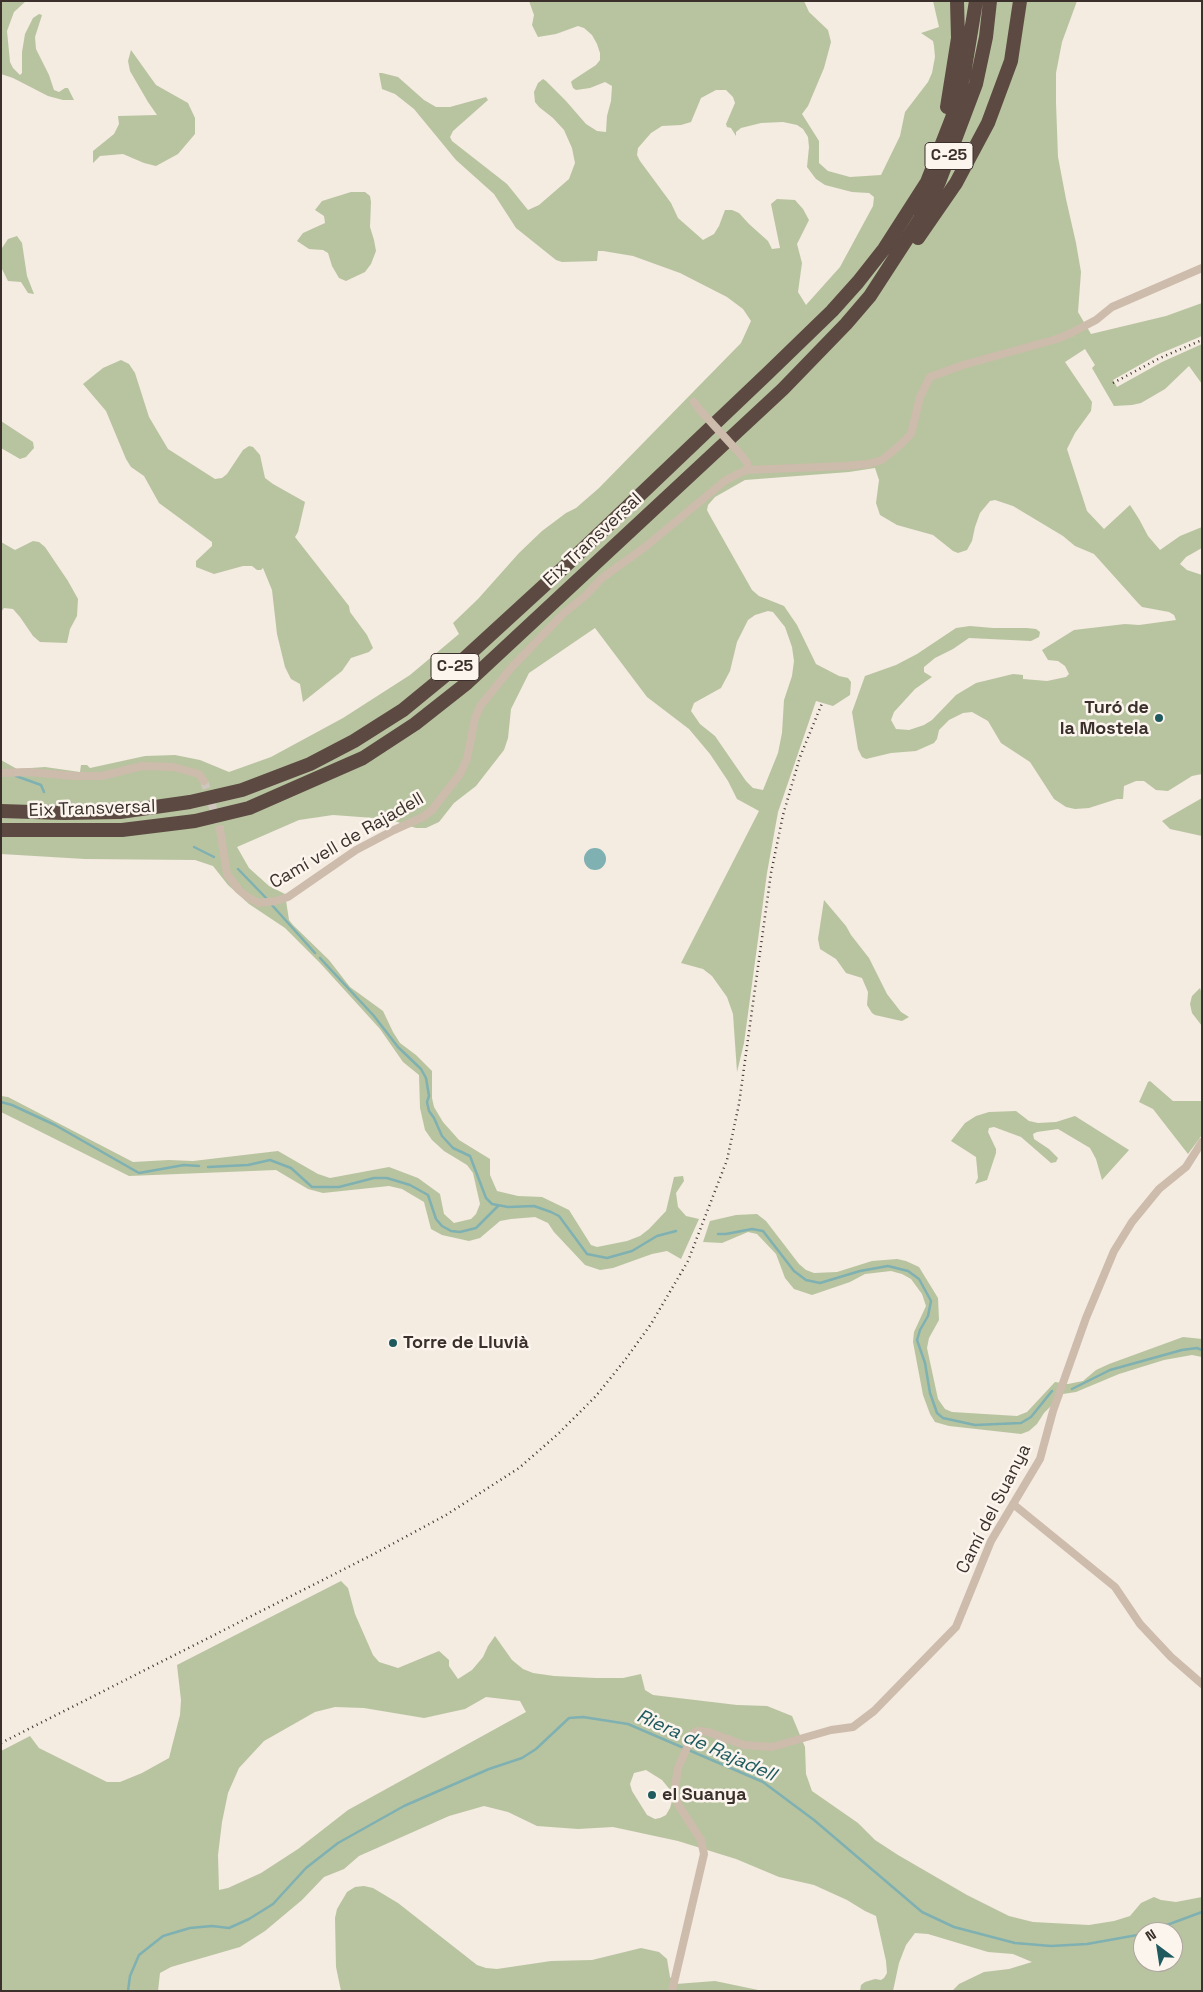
<!DOCTYPE html>
<html>
<head>
<meta charset="utf-8">
<style>
  body { margin:0 }
  #map { position:relative; width:1203px; height:1992px; overflow:hidden; background:#f4ebe1; font-family:"Space Grotesk",sans-serif }
  canvas { display:block }
  .frame { position:absolute; inset:0; border:2px solid #3b302b; pointer-events:none }
  .north { position:absolute; left:1133px; top:1922px; width:50px; height:50px; box-sizing:border-box; background:#fbf5ee; border:1px solid #aea6a0; border-radius:50%; rotate:329deg; font-size:14px; font-weight:700; line-height:20px; text-align:center; color:#3b302b }
  .north::after { content:''; display:block; margin:auto; width:18px; height:22px; background:#1f5a5e; clip-path:polygon(50% 0,100% 100%,50% 72%,0 100%) }
</style>
</head>
<body>
<div id="map">
<canvas width="1203" height="1992"></canvas>
<div class="frame"></div>
<div class="north">N</div>
</div>
<script>
const g = document.querySelector('canvas').getContext('2d');
g.lineJoin = 'round';
function fillPath(path, color) {
  g.fillStyle = color;
  g.fill(path, 'evenodd');
}
function toPath(rows) {
  const path = new Path2D();
  for (const r of rows) {
    if (r.length === 3) {
      path.moveTo(r[0] + r[2], r[1]);
      path.arc(r[0], r[1], r[2], 0, 2 * Math.PI);
      continue;
    }
    path.moveTo(r[0], r[1]);
    for (let i = 2; i < r.length; i += 2) path.lineTo(r[i], r[i + 1]);
  }
  return path;
}
function trace(path, color, width, dash) {
  g.strokeStyle = color;
  g.lineWidth = width;
  g.lineCap = dash ? 'butt' : 'round';
  g.setLineDash(dash || []);
  g.stroke(path);
}
function write(font, color, halo, rows, align = 'center') {
  g.font = font + ' "Space Grotesk",sans-serif';
  g.lineWidth = 5;
  g.setLineDash([]);
  g.textBaseline = 'middle';
  g.strokeStyle = halo;
  g.fillStyle = color;
  for (const [text, x, y, turn = 0] of rows) {
    g.save();
    g.translate(x, y);
    g.rotate((+turn || 0) * Math.PI / 180);
    g.textAlign = isNaN(turn) ? turn : align;
    if (halo) g.strokeText(text, 0, 0);
    g.fillText(text, 0, 0);
    g.restore();
  }
}
fillPath(toPath([
  [1,1,26,1,14,12,7,31,10,62,13,68,20,75,22,73,22,52,25,34,33,18,39,14,42,15,35,37,36,49,49,75,54,90,59,92,65,88,68,88,74,100,63,100,48,96,13,78,1,74],
  [529,1,804,1,809,12,828,30,831,42,824,68,808,106,802,114,819,141,819,163,828,171,850,177,881,175,900,136,905,112,928,82,932,73,935,57,934,46,933,41,921,33,939,27,933,1,1077,1,1062,42,1056,73,1056,103,1058,157,1066,199,1076,243,1081,272,1078,312,1091,334,1166,316,1202,303,1202,336,1159,354,1113,380,1117,387,1162,362,1202,344,1202,384,1189,366,1165,389,1141,403,1132,405,1114,406,1092,368,1095,365,1085,349,1065,362,1092,402,1091,411,1075,433,1067,449,1087,511,1104,529,1130,505,1139,519,1148,536,1160,550,1180,536,1202,527,1202,548,1186,557,1180,564,1187,570,1202,575,1202,774,1192,776,1168,791,1156,790,1144,781,1136,781,1124,786,1123,799,1117,799,1089,808,1075,809,1066,807,1054,799,1030,762,1001,743,988,721,972,712,963,713,949,720,939,730,937,739,934,743,916,751,891,753,866,759,862,757,858,749,852,712,865,676,896,665,917,654,956,628,970,626,993,628,1027,628,1036,629,1040,632,1039,637,1031,641,969,638,953,649,935,658,924,667,924,672,932,677,915,689,894,712,891,720,896,729,909,730,924,725,932,720,956,695,976,683,1013,674,1023,675,1023,679,1047,681,1066,677,1069,674,1065,666,1058,661,1048,660,1042,650,1074,630,1125,624,1139,625,1176,620,1174,615,1169,612,1142,607,1138,603,1094,554,1075,546,1063,536,1013,506,995,500,990,501,980,513,975,527,972,541,967,550,958,553,953,551,933,535,897,525,880,515,876,503,879,480,875,468,849,472,745,480,715,497,708,505,707,510,709,514,752,590,759,596,784,606,797,625,816,664,839,676,848,678,851,682,850,695,833,706,816,701,778,812,767,873,744,1043,737,1072,733,1014,727,997,712,976,703,969,681,963,759,811,737,799,728,781,710,754,689,729,647,697,595,628,529,673,511,709,508,738,504,750,476,786,454,803,439,822,426,828,416,828,388,819,333,815,299,820,237,847,249,868,269,886,285,894,289,920,293,925,329,960,350,987,383,1011,393,1032,400,1043,416,1055,432,1071,432,1098,434,1107,443,1122,459,1140,490,1159,490,1175,497,1191,518,1196,542,1197,569,1210,591,1245,597,1247,627,1241,640,1236,649,1229,666,1211,674,1177,683,1176,684,1181,676,1193,678,1207,686,1216,699,1219,681,1259,667,1251,652,1254,613,1268,600,1270,585,1265,554,1232,548,1223,535,1217,511,1219,500,1221,480,1238,469,1241,442,1235,431,1229,424,1202,402,1189,389,1186,323,1193,308,1189,276,1170,129,1176,1,1112,1,1096,8,1097,133,1162,169,1160,193,1161,278,1151,318,1174,330,1178,389,1167,418,1178,440,1194,444,1214,454,1223,471,1219,476,1214,480,1204,473,1173,467,1165,444,1151,432,1140,425,1130,420,1108,419,1075,403,1062,380,1029,320,963,285,928,249,904,228,885,213,866,195,860,85,859,1,854,1,760,17,769,45,767,80,772,81,765,87,765,90,768,145,756,175,755,200,760,229,772,271,757,343,718,410,675,459,634,453,623,478,599,519,553,542,531,566,513,576,508,599,488,741,343,751,321,743,309,727,297,680,273,633,256,603,251,598,251,597,261,562,262,556,260,516,228,494,194,456,160,414,109,395,94,382,89,379,73,382,73,398,77,424,100,436,107,450,107,486,97,488,100,453,131,450,137,452,141,507,184,528,210,539,205,569,179,575,163,572,148,564,130,553,118,539,107,535,102,534,92,538,83,543,79,546,81,566,101,586,124,597,131,606,132,607,116,611,101,612,86,605,82,590,88,576,90,573,88,571,82,573,80,596,65,600,60,600,53,597,44,592,35,584,28,578,26,556,34,538,37,532,25,534,15],
  [716,90,726,90,733,97,735,103,726,124,727,127,731,128,736,136,736,132,741,128,761,123,783,122,797,125,803,129,808,137,809,147,807,167,816,179,825,185,852,192,869,193,874,197,873,206,840,267,806,305,798,292,802,263,797,244,809,220,803,209,795,200,777,199,771,204,780,248,772,249,768,241,749,224,739,213,732,210,725,210,719,226,714,234,703,240,678,218,671,203,640,161,637,155,638,148,651,133,662,126,681,125,691,122,701,98],
  [768,611,773,612,785,627,792,647,794,661,792,676,784,700,782,733,778,753,763,790,753,788,746,781,715,736,700,724,691,711,694,703,721,688,730,671,737,642,748,620,755,615],
  [131,50,156,85,188,103,195,118,195,134,178,154,156,166,144,163,123,154,100,156,93,163,93,151,114,134,119,124,118,116,157,115,148,102,130,71,128,61],
  [351,192,365,192,370,196,371,202,370,227,374,240,376,251,371,264,365,272,346,281,339,278,332,266,328,253,323,250,309,249,297,241,303,233,325,223,324,216,315,210,322,201],
  [17,236,22,243,27,276,34,294,28,293,21,282,8,281,2,269,2,248,8,239],
  [121,360,129,364,135,373,149,417,168,449,215,479,222,478,227,474,243,450,249,446,253,447,260,455,265,478,273,484,305,502,298,532,295,537,349,606,350,612,367,635,373,648,369,652,351,658,342,671,303,702,300,684,291,679,285,667,277,634,272,590,263,568,261,570,257,570,252,566,243,566,214,574,196,567,196,561,212,546,212,542,159,503,144,476,131,467,126,459,106,411,83,384,103,368],
  [1,421,33,442,34,448,26,457,20,459,1,448],
  [33,541,39,542,45,547,68,581,78,599,77,616,70,629,67,643,40,642,33,636,20,617,13,609,4,608,1,612,1,542,15,550],
  [1202,798,1202,836,1170,829,1162,821],
  [824,900,846,926,851,935,869,958,887,994,901,1012,909,1017,902,1021,897,1020,875,1015,872,1013,867,1005,868,992,862,978,846,973,836,959,820,949,818,939],
  [1200,988,1202,994,1202,1026,1192,1013,1190,1004,1192,996],
  [1150,1081,1173,1101,1202,1101,1202,1135,1188,1154,1153,1109,1139,1102,1148,1082],
  [1016,1111,1029,1121,1038,1123,1056,1122,1075,1116,1129,1150,1102,1180,1096,1159,1090,1148,1058,1129,1037,1132,1033,1134,1034,1139,1049,1149,1058,1158,1056,1162,1051,1163,1021,1137,994,1127,989,1128,988,1132,996,1149,996,1153,987,1180,975,1184,978,1178,976,1157,951,1141,965,1123,976,1116,989,1112],
  [757,1214,766,1221,799,1264,806,1270,814,1273,837,1272,872,1261,897,1259,906,1261,919,1267,938,1298,939,1320,929,1338,927,1348,938,1399,945,1409,952,1412,1017,1416,1027,1412,1055,1382,1068,1384,1083,1381,1096,1370,1109,1364,1183,1337,1202,1339,1202,1357,1192,1355,1164,1360,1119,1374,1076,1392,1063,1394,1044,1413,1037,1424,1029,1431,1021,1434,949,1426,935,1422,930,1414,923,1395,913,1342,914,1332,926,1306,922,1294,911,1279,902,1274,891,1271,865,1274,850,1282,812,1295,794,1289,785,1278,776,1254,757,1234,748,1232,722,1243,703,1242,710,1221,736,1215],
  [341,1581,348,1588,355,1614,373,1655,379,1662,398,1668,439,1651,449,1660,449,1666,458,1679,472,1670,483,1657,488,1646,495,1636,512,1660,523,1669,533,1673,554,1676,596,1678,623,1678,641,1674,645,1690,653,1695,737,1705,767,1706,792,1716,805,1747,806,1774,812,1791,858,1823,875,1840,898,1855,967,1895,1009,1916,1033,1922,1089,1925,1114,1921,1130,1916,1141,1903,1154,1897,1161,1900,1176,1902,1202,1897,1202,1991,952,1991,959,1984,984,1972,1009,1969,1032,1962,1013,1954,988,1952,928,1934,915,1933,906,1945,899,1963,893,1991,860,1991,861,1985,865,1982,875,1979,881,1980,884,1978,887,1973,886,1961,876,1916,865,1911,847,1900,814,1885,779,1877,736,1859,678,1841,613,1827,578,1829,537,1826,508,1812,484,1806,449,1816,359,1856,344,1869,324,1877,302,1900,265,1931,240,1947,171,1967,160,1973,158,1991,1,1991,1,1751,30,1736,39,1748,107,1782,120,1782,142,1773,169,1758,180,1715,181,1700,177,1665],
  [486,1697,520,1701,526,1712,348,1810,298,1849,261,1873,228,1888,219,1890,218,1855,222,1822,228,1793,239,1768,264,1741,315,1712,335,1707,364,1708,424,1718,465,1709],
  [646,1770,662,1780,671,1791,672,1801,670,1808,666,1815,660,1818,655,1819,647,1815,632,1791,630,1784,634,1773],
  [1143,1932,1173,1932,1173,1962,1143,1962],
  [364,1886,373,1888,398,1903,477,1965,486,1968,497,1969,551,1961,592,1960,641,1948,659,1952,667,1959,670,1977,676,1984,715,1981,763,1991,341,1991,336,1967,335,1918,337,1909,347,1892,355,1887]
]), '#b8c4a0');
fillPath(toPath([
  [595,859,11]
]), '#7fb0b2');
trace(toPath([
  [16,776,41,785,44,792],
  [194,847,214,857],
  [238,869,268,900],
  [271,904,315,953],
  [320,958,374,1016,398,1047,421,1069,426,1078,429,1096,427,1102,429,1111,434,1118,442,1136,453,1148,470,1156,486,1198,492,1204,508,1207,534,1206,551,1212,559,1216,587,1254,607,1258,632,1251,657,1236,676,1231],
  [1,1102,12,1105,55,1125,139,1173,184,1165,199,1166],
  [208,1167,248,1165,270,1160,291,1168,312,1187,339,1187,374,1178,387,1178,410,1185,428,1195,436,1219,442,1226,451,1231,460,1232,476,1228,498,1206],
  [718,1234,726,1234,752,1229,763,1231,794,1271,806,1280,820,1283,860,1271,888,1266,908,1271,919,1279,931,1301,928,1316,920,1330,917,1340,925,1363,930,1393,937,1413,943,1418,975,1425,1021,1423,1031,1417,1052,1391],
  [1072,1389,1110,1370,1182,1350,1197,1348,1202,1350],
  [1148,1932,1202,1912],
  [128,1991,130,1976,139,1955,163,1936,190,1928,212,1926,229,1928,249,1919,273,1904,306,1868,338,1843,404,1806,489,1769,522,1758,536,1749,569,1718,583,1717,628,1724,763,1782,814,1820,922,1912,954,1927,1015,1943,1051,1946,1087,1944,1143,1934]
]), '#7fb0b2', 2.5);
trace(toPath([
  [204,781,220,829]
]), '#cfc6bd', 8, [8, 4]);
trace(toPath([
  [694,402,699,409],
  [742,456,747,463,748,470],
  [1,773,28,772,74,776,102,776,142,766,173,767,199,774,204,781],
  [220,829,227,874,239,890,249,898,259,903,276,901,288,897,356,850,394,830,423,817,432,810,460,774,467,759,475,718,481,705,511,668,564,613,585,596,602,578,645,547,726,480,746,470,845,466,868,464,882,460,900,445,911,434,920,397,930,377,963,365,1057,339,1071,333,1096,320,1112,307,1202,268],
  [1013,1504,1115,1587,1140,1624,1171,1657,1202,1684],
  [672,1991,704,1854,701,1840,679,1806,674,1793,678,1768,693,1734,697,1731,708,1732,744,1745,772,1747,831,1730,853,1727,874,1711,956,1627,991,1541,1040,1459,1053,1411,1086,1318,1114,1251,1132,1222,1159,1189,1186,1167,1202,1142]
]), '#cdbbac', 8);
trace(toPath([
  [947,107,958,38,957,1],
  [918,238,956,183,988,123,1011,61,1020,1],
  [1,811,64,813,120,812,190,802,242,790,310,764,354,741,403,710,453,669,560,571,768,373,832,311,858,282,884,249,927,182,952,118,964,74,976,1],
  [1,830,122,830,195,821,249,808,363,758,415,724,467,683,783,389,846,324,870,296,920,219,939,182,976,84,986,37,990,1]
]), '#5c4a42', 14);
trace(toPath([
  [1113,383,1160,358,1202,340],
  [1,1743,370,1556,446,1515,519,1468,558,1434,596,1396,625,1360,651,1324,688,1261,727,1160,739,1104,771,873,783,815,800,757,823,701]
]), '#3b302b', 2.5, [1, 4]);
trace(toPath([
  [699,409,742,456]
]), '#cdbbac', 8);
for (const [x, y, r, color] of [
  [1159,718,5,"#1f5a5e"],
  [393,1343,5,"#1f5a5e"],
  [652,1795,5,"#1f5a5e"]
]) {
  const dot = new Path2D();
  dot.arc(x, y, r, 0, 2 * Math.PI);
  g.fillStyle = color;
  g.fill(dot);
  trace(dot, '#fbf5ee', 2);
}
for (const [x, y, w] of [
  [949,156,48],
  [455,667,48]
]) {
  const box = new Path2D();
  box.roundRect(x - w / 2, y - 13.5, w, 27, 4);
  g.fillStyle = '#fbf5ee';
  g.fill(box);
  trace(box, '#3b302b', 1);
}
write('bold 16px', '#3b302b', null, [
  ["C-25",949,156],
  ["C-25",455,667]
]);
write('18px', '#3b302b', '#fbf5ee', [
  ["Eix Transversal",593,540,-43],
  ["Eix Transversal",92,809,-2],
  ["Camí vell de Rajadell",347,841,-30],
  ["Camí del Suanya",994,1509,-63]
]);
write('bold 18px', '#3b302b', '#fbf5ee', [
  ["Turó de",1149,708,"right"],
  ["la Mostela",1149,729,"right"],
  ["Torre de Lluvià",403,1343],
  ["el Suanya",662,1795]
], 'left');
write('italic 19px', '#1f5a5e', '#fbf5ee', [
  ["Riera de Rajadell",706,1746,24]
]);
</script>
</body>
</html>
